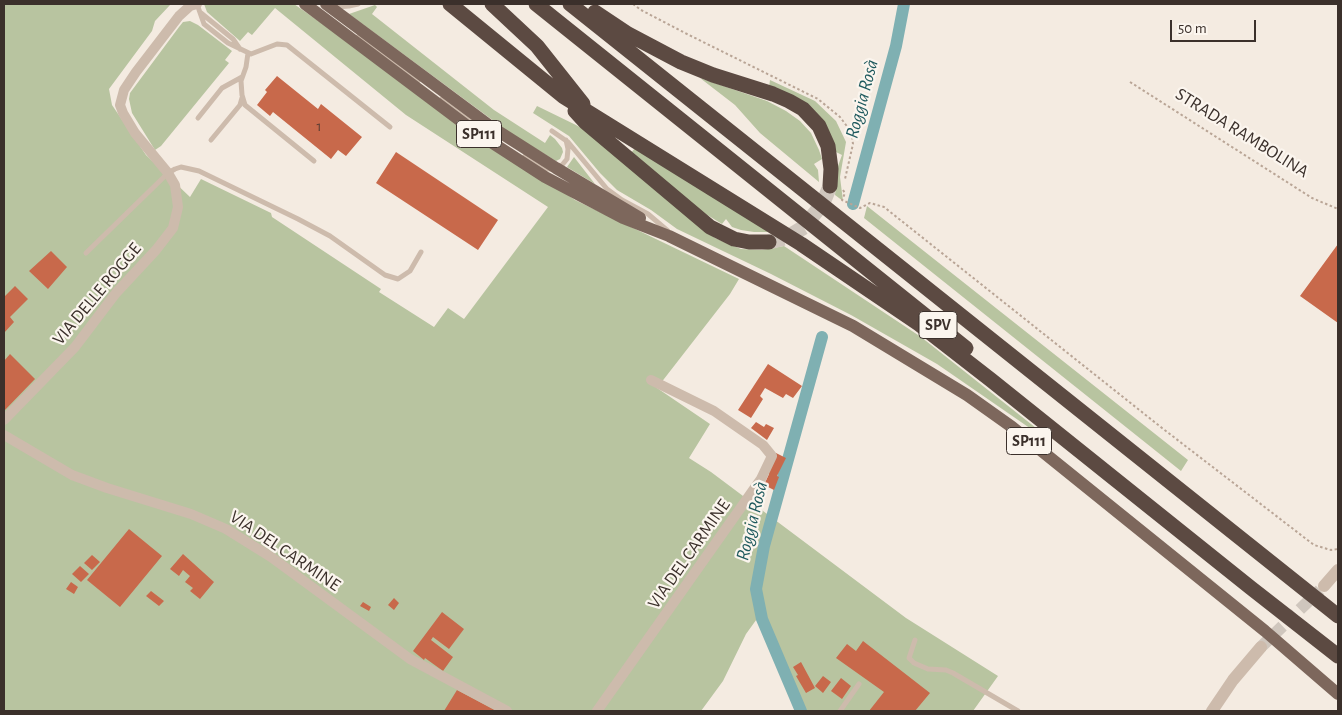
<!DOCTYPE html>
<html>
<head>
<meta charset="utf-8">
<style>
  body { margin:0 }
  #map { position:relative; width:1342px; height:715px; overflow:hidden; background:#f4ebe1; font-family:"Alegreya Sans",sans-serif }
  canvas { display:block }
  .frame { position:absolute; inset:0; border:5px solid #3b302b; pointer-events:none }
  .scale { position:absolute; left:1170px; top:20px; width:86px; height:22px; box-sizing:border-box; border:2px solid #3b302b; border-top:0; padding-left:6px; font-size:15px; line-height:18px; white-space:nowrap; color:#3b302b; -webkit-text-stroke:4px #fbf5ee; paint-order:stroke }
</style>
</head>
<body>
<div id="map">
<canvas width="1342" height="715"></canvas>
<div class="frame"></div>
<div class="scale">50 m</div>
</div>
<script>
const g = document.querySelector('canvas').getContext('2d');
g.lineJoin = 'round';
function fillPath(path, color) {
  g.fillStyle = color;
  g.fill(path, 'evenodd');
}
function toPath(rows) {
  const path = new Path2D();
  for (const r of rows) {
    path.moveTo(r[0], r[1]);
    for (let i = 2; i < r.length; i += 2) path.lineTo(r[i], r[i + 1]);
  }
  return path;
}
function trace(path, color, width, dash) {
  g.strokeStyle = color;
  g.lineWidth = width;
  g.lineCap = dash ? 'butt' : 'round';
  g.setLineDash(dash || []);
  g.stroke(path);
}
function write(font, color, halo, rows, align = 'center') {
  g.font = font + ' "Alegreya Sans",sans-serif';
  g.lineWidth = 4.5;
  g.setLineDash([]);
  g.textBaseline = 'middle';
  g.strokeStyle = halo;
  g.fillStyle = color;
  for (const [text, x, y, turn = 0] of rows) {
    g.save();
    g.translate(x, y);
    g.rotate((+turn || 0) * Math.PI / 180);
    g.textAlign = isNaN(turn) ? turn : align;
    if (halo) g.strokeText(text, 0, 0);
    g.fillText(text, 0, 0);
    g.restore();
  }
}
fillPath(toPath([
  [4,4,171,4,155,21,152,31,109,89,112,105,146,155,190,197,201,179,271,213,272,217,381,289,379,292,434,327,448,308,464,319,548,207,406,115,275,8,252,35,248,32,240,41,207,12,204,4,294,4,575,200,739,279,730,294,657,388,710,424,689,458,711,472,906,618,998,676,973,711,798,711,759,616,746,634,723,681,701,711,4,711],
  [375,5,377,7,372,14,494,110,545,143,550,135,555,139,562,148,563,152,560,159,556,161,510,133,349,14],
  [190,21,198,25,232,51,225,60,229,63,161,146,155,150,132,113,129,99,130,93,179,27,183,22],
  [700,78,767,101,786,111,800,121,811,133,819,150,822,159,814,164,818,170,819,182,760,133,735,105],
  [770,80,815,101,836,121,846,142,840,177,843,201,835,195,838,166,842,155,836,152,832,141,769,87],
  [537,106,576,125,602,140,715,238,741,249,762,250,784,246,921,337,1036,428,1034,431,937,364,851,315,771,274,677,229,651,210,617,190,600,173,569,136,533,113],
  [635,148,768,230,767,232,754,232,741,230,732,227,726,219,722,224,696,208,631,153],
  [574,157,595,184,567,167],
  [867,206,1188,460,1181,471,864,218]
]), '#b8c4a0');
trace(toPath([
  [853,204,896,46,904,4],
  [801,711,762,619,756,589,764,546,822,337]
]), '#7fb0b2', 12);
fillPath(toPath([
  [277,76,318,109,321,104,362,137,346,156,338,150,331,159,273,112,270,116,257,105,267,92,265,90],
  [396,152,498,220,478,250,376,183],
  [1338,244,1338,323,1300,296],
  [51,251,67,267,48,289,29,271],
  [15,286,28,299,10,317,14,322,4,333,4,297],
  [10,354,35,379,4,411,4,361],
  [768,364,802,386,793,398,786,394,783,398,765,388,760,396,763,399,751,418,738,410],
  [756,422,764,427,766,424,774,428,767,440,751,428],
  [776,453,786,458,777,476,779,477,774,490,764,485,769,474,765,472],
  [129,529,162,556,120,607,87,580],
  [183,554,214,582,200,599,190,591,193,588,185,582,190,576,183,570,179,576,170,569],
  [92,555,100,562,92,570,84,563],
  [80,566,89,574,81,582,72,574],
  [71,582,78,587,74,594,66,589],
  [151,591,164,601,159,606,146,596],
  [394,598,399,603,394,610,388,605],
  [363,602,371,607,369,611,360,606],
  [442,612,464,629,449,649,433,637,431,640,453,657,443,671,425,658,424,660,413,651],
  [863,641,930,693,915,711,869,711,884,692,836,658,847,644,856,651],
  [801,662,815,688,806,693,796,676,798,675,793,667],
  [823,676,831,682,823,693,815,686],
  [841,678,851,686,842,699,831,691],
  [457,690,493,709,497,711,470,710,444,711]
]), '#c8694b');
trace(toPath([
  [1261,647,1320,590]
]), '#cfc6bd', 12, [12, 6]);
trace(toPath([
  [769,242,788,237,804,227,823,203,830,186]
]), '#cfc6bd', 15, [15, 8]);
trace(toPath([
  [633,4,641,10,687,34,818,99,840,117,849,129,852,137,853,144,845,179],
  [1130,82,1312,198,1338,209],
  [843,190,845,193,842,200,860,208,870,203,884,207,1162,428,1314,545,1331,550,1338,549]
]), '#b9a596', 2, [2.5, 2.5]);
trace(toPath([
  [197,4,204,24,228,43,251,54,277,44,287,45,390,127],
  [336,7,349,6,358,4],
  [201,13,233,39,240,49],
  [358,37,418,81],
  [248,53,246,67,241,81,242,95,245,105,314,161],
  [442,99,494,137],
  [198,118,222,88,242,77],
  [552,131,568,142,607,189,622,200,648,214,668,231],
  [211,140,240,105,242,98],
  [525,156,546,169,554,169,562,165,567,159,568,149,566,140],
  [86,253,168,173,175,169,181,167,199,171,298,219,330,236,385,275,398,279,410,271,421,252],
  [915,640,909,658,914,663,928,669,946,670,953,673,1018,711],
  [840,711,859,684]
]), '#cdbbac', 5);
trace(toPath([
  [4,420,75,347,116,293,156,250,173,228,178,207,175,185,168,173,135,133,123,113,120,105,124,90,136,72,179,16,190,6,197,4],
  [4,435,72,475,107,488,191,514,226,529,271,557,410,659,507,711],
  [597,711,761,479,772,456,763,445,714,411,651,380]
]), '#cdbbac', 10);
trace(toPath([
  [1324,586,1338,570],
  [1212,711,1233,680,1261,647]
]), '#cdbbac', 12);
trace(toPath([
  [305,4,474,131,545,177,623,218,669,236,853,326,967,395,1012,427,1265,631,1338,694],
  [326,4,490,126,556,168,640,218]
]), '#7d675c', 12);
trace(toPath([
  [450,4,564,97,801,244,919,324,991,380,1251,588,1338,656],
  [492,4,537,46,583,104],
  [536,4,966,348],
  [570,4,1338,616],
  [595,12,628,34,681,62,713,75,773,94,789,101,803,109,819,126,828,146,831,169,830,186],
  [575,111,585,122,710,227,734,239,749,242,769,242]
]), '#5c4a42', 15);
write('15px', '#5e3e33', null, [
  ["1",319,126]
]);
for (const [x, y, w] of [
  [479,134,45],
  [938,325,38],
  [1029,441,45]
]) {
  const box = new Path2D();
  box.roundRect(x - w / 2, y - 13.5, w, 27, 4);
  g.fillStyle = '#fbf5ee';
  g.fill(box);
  trace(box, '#3b302b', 1);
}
write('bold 16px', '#3b302b', null, [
  ["SP111",479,134],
  ["SPV",938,325],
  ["SP111",1029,441]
]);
write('18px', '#3b302b', '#fbf5ee', [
  ["STRADA RAMBOLINA",1242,133,32],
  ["VIA DELLE ROGGE",97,294,-50],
  ["VIA DEL CARMINE",285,551,34],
  ["VIA DEL CARMINE",689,554,-55]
]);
write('italic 19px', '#1f5a5e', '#fbf5ee', [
  ["Roggia Rosà",862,99,-75],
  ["Roggia Rosà",752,521,-76]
]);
</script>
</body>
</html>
